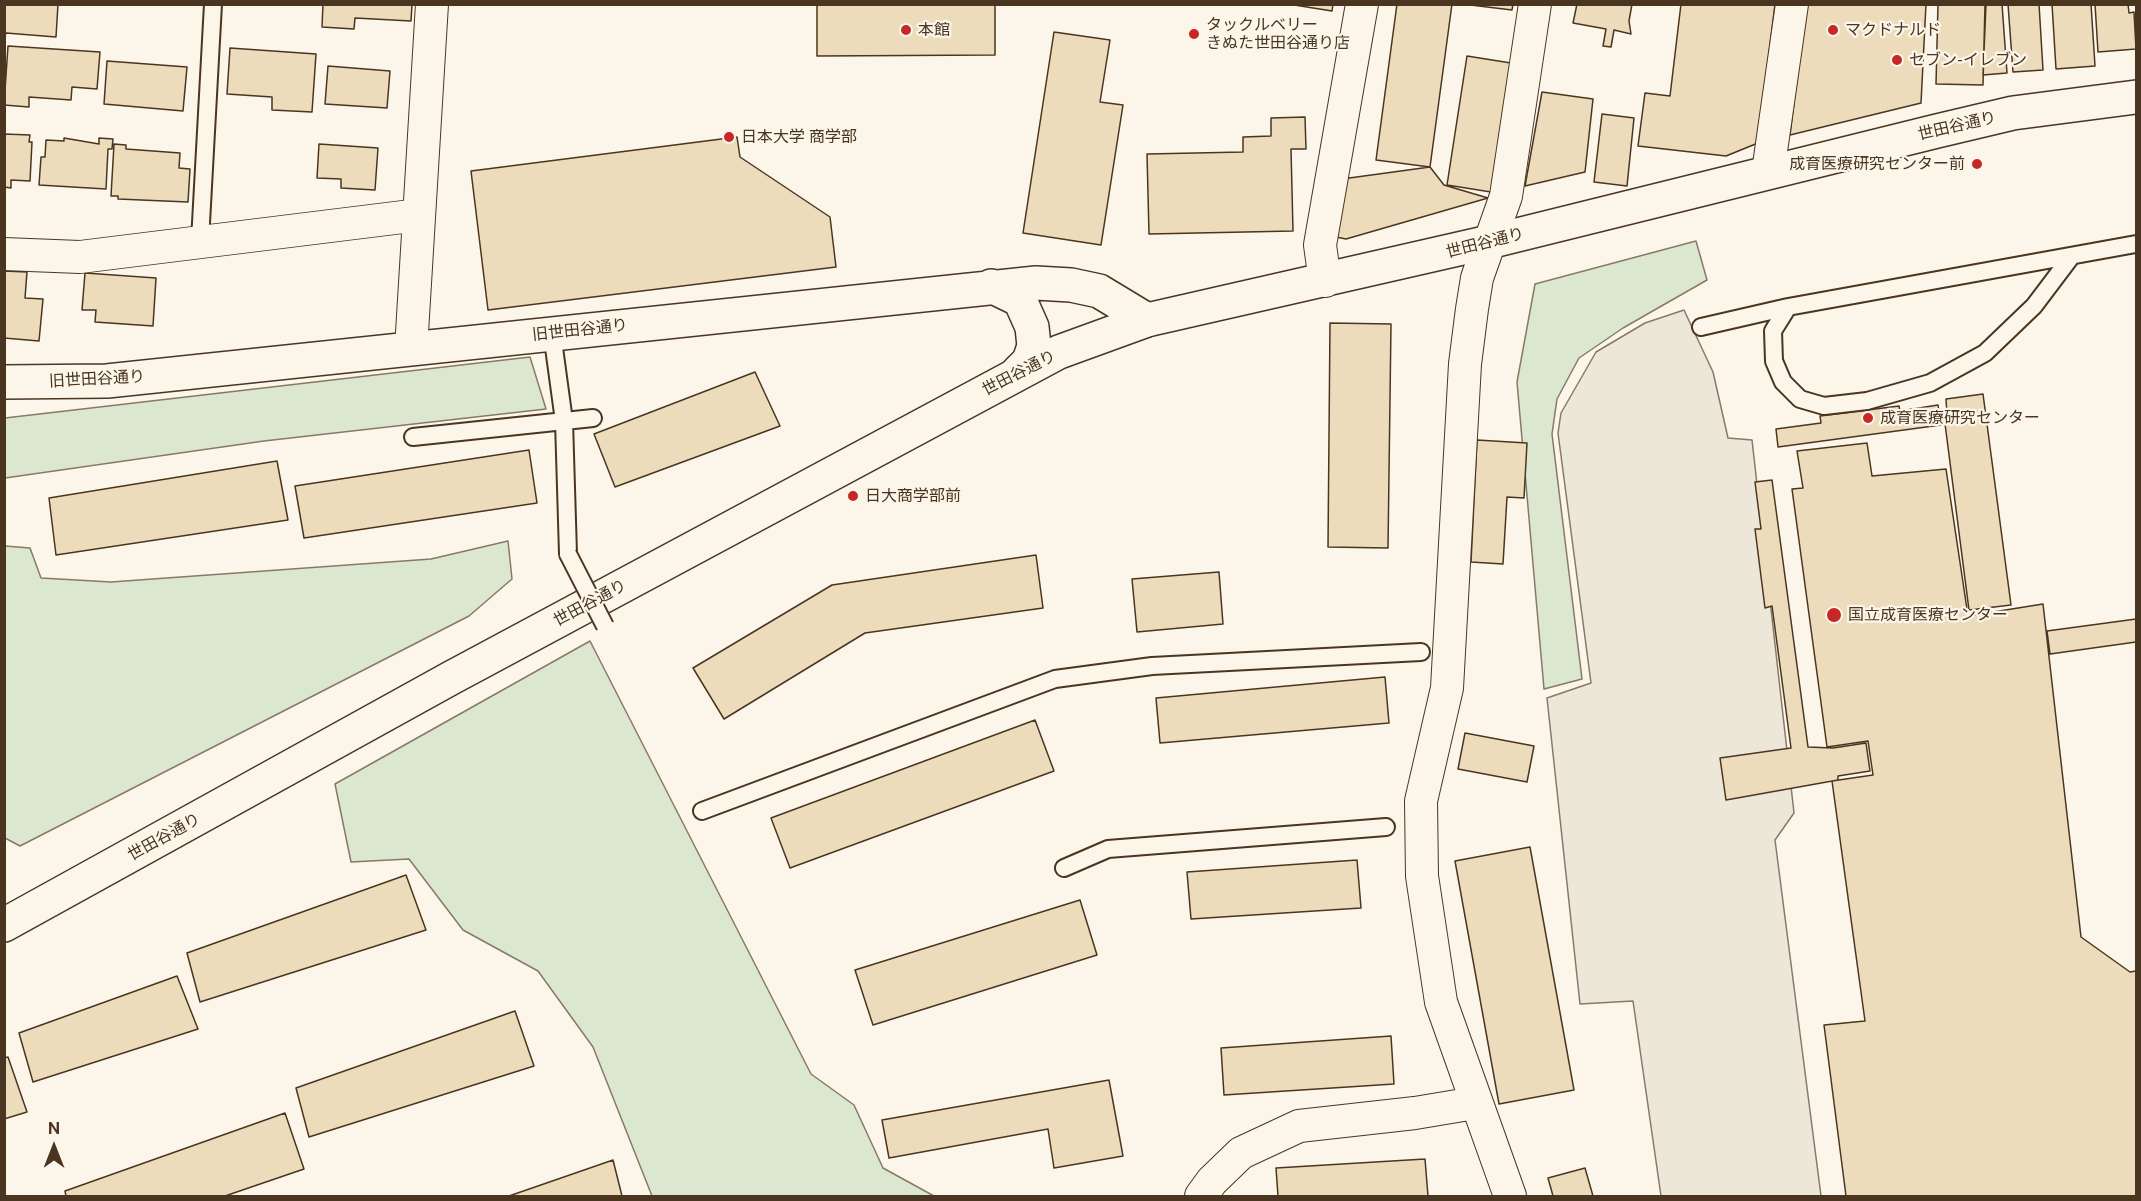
<!DOCTYPE html>
<html>
<head>
<meta charset="utf-8">
<style>
  body { margin:0 }
  #map { position:relative; width:2141px; height:1201px; overflow:hidden; background:#fbf6e9; font-family:"Public Sans",sans-serif }
  canvas { display:block }
  .frame { position:absolute; inset:0; border:6px solid #4a3520; pointer-events:none }
  .north { position:absolute; left:24px; top:1117px; width:60px; height:60px; -webkit-text-stroke:4px #fbf6e9; paint-order:stroke; rotate:0deg; font-size:16px; font-weight:700; line-height:24px; text-align:center; color:#4a3520 }
  .north::after { content:''; display:block; margin:auto; width:21px; height:27px; background:#4a3520; clip-path:polygon(50% 0,100% 100%,50% 72%,0 100%) }
</style>
</head>
<body>
<div id="map">
<canvas width="2141" height="1201"></canvas>
<div class="frame"></div>
<div class="north">N</div>
</div>
<script>
const g = document.querySelector('canvas').getContext('2d');
g.lineJoin = 'round';
function fillPath(path, color) {
  g.fillStyle = color;
  g.fill(path, 'evenodd');
}
function toPath(rows) {
  const path = new Path2D();
  for (const r of rows) {
    path.moveTo(r[0], r[1]);
    for (let i = 2; i < r.length; i += 2) path.lineTo(r[i], r[i + 1]);
  }
  return path;
}
function trace(path, color, width, dash) {
  g.strokeStyle = color;
  g.lineWidth = width;
  g.lineCap = dash ? 'butt' : 'round';
  g.setLineDash(dash || []);
  g.stroke(path);
}
function write(font, color, halo, rows, align = 'center') {
  g.font = font + ' "Public Sans","Noto Sans JP",sans-serif';
  g.lineWidth = 4.5;
  g.setLineDash([]);
  g.textBaseline = 'middle';
  g.strokeStyle = halo;
  g.fillStyle = color;
  for (const [text, x, y, turn = 0] of rows) {
    g.save();
    g.translate(x, y);
    g.rotate((+turn || 0) * Math.PI / 180);
    g.textAlign = isNaN(turn) ? turn : align;
    if (halo) g.strokeText(text, 0, 0);
    g.fillText(text, 0, 0);
    g.restore();
  }
}
const green = toPath([
  [1696,241,1707,280,1623,328,1579,358,1557,399,1552,434,1582,679,1544,689,1517,382,1535,284,1696,241],
  [530,357,546,409,264,441,5,478,5,418,530,357],
  [508,541,512,579,469,616,20,846,5,838,5,546,30,548,41,578,111,582,431,559,508,541],
  [590,641,811,1074,854,1105,883,1168,934,1196,652,1196,593,1047,538,971,463,930,409,859,351,862,335,784,590,641]
]);
fillPath(green, '#dce7d0');
trace(green, '#887966', 1.5);
const parking = toPath([
  [1684,310,1713,372,1728,438,1752,440,1794,813,1775,840,1821,1196,1661,1196,1633,1001,1580,1004,1547,698,1591,683,1558,433,1561,413,1596,352,1645,323,1684,310]
]);
fillPath(parking, '#ede7d9');
trace(parking, '#887966', 1.5);
const building = toPath([
  [4,4,58,4,56,37,6,33,4,39,4,4],
  [323,4,412,4,411,21,355,18,354,29,322,27,323,4],
  [817,4,995,4,995,55,817,56,817,4],
  [1288,4,1333,4,1332,11,1288,4],
  [1397,4,1452,4,1430,167,1376,160,1397,4],
  [1462,4,1513,4,1512,10,1462,4],
  [1577,4,1632,4,1629,21,1631,34,1614,30,1611,47,1603,46,1606,29,1573,23,1577,4],
  [1681,4,1775,4,1758,143,1726,156,1638,146,1645,93,1670,96,1681,4],
  [1806,4,1926,4,1921,103,1790,135,1806,4],
  [1938,4,1985,4,1983,85,1936,84,1938,4],
  [1986,4,2002,4,2007,73,1983,75,1986,4],
  [2008,4,2039,4,2043,70,2013,72,2008,4],
  [2052,4,2091,4,2095,66,2056,69,2052,4],
  [2095,4,2128,4,2129,13,2134,12,2136,49,2098,52,2095,4],
  [1054,32,1110,40,1100,102,1123,105,1101,245,1023,233,1054,32],
  [8,46,100,52,97,89,72,87,71,100,29,97,29,107,4,105,8,46],
  [230,48,316,54,312,112,272,110,272,97,227,94,230,48],
  [1467,56,1511,63,1491,192,1447,185,1467,56],
  [107,61,187,67,183,111,104,104,107,61],
  [328,66,390,71,387,108,325,104,328,66],
  [1542,92,1593,99,1585,172,1525,186,1542,92],
  [1602,114,1634,118,1627,186,1594,182,1602,114],
  [1305,117,1306,149,1291,149,1293,231,1149,234,1147,154,1243,152,1243,137,1271,136,1271,118,1305,117],
  [4,134,30,135,29,142,32,142,30,181,11,180,11,188,4,187,4,134],
  [737,137,740,157,830,217,836,267,488,310,471,171,737,137],
  [64,138,99,144,99,138,113,139,112,149,108,149,106,189,39,185,41,157,45,157,46,140,64,141,64,138],
  [114,144,126,145,126,149,180,153,179,168,190,169,188,202,118,199,118,196,111,196,114,144],
  [319,144,378,148,375,190,341,188,341,179,317,178,319,144],
  [1430,167,1444,185,1488,198,1346,239,1331,236,1342,179,1430,167],
  [4,271,27,272,25,298,43,299,39,341,4,338,4,271],
  [85,273,156,278,153,326,95,322,96,310,82,310,85,273],
  [1330,323,1391,324,1388,548,1328,547,1330,323],
  [755,372,780,426,615,487,594,434,755,372],
  [1983,394,2011,605,1969,610,1944,416,1947,415,1946,399,1983,394],
  [1938,405,1941,425,1778,447,1776,429,1821,423,1820,416,1899,406,1900,411,1938,405],
  [1477,440,1527,443,1524,498,1507,497,1503,564,1471,562,1477,440],
  [1867,443,1872,476,1946,469,1968,616,2043,604,2081,937,2130,972,2136,971,2136,1196,1846,1196,1824,1025,1865,1021,1832,781,1873,775,1868,741,1827,747,1792,489,1803,488,1797,451,1867,443],
  [529,450,537,503,304,538,295,486,529,450],
  [277,461,288,520,56,555,49,498,277,461],
  [1772,480,1808,747,1833,748,1866,743,1870,771,1838,776,1838,780,1726,800,1720,758,1791,748,1772,606,1765,608,1755,529,1761,529,1755,482,1772,480],
  [1036,555,1043,608,865,633,724,719,693,668,832,585,1036,555],
  [1219,572,1223,624,1137,632,1132,579,1219,572],
  [2136,619,2136,642,2050,654,2047,631,2136,619],
  [1385,677,1389,723,1160,743,1156,698,1385,677],
  [1035,720,1054,771,790,868,771,818,1035,720],
  [1465,733,1534,746,1527,782,1458,769,1465,733],
  [1530,847,1574,1090,1499,1104,1455,861,1530,847],
  [1357,860,1361,908,1191,919,1187,872,1357,860],
  [406,875,426,930,200,1002,187,953,406,875],
  [1080,900,1097,955,873,1025,855,970,1080,900],
  [177,976,198,1029,33,1082,19,1033,177,976],
  [515,1011,534,1066,309,1137,296,1088,515,1011],
  [1391,1036,1394,1084,1224,1095,1221,1048,1391,1036],
  [8,1057,27,1112,4,1119,4,1058,8,1057],
  [1109,1080,1123,1156,1054,1168,1048,1129,889,1158,882,1120,1109,1080],
  [285,1113,304,1169,225,1196,66,1196,65,1191,285,1113],
  [1425,1159,1428,1196,1278,1196,1276,1168,1425,1159],
  [613,1160,622,1196,509,1196,613,1160],
  [1585,1168,1593,1196,1553,1196,1548,1178,1585,1168]
]);
fillPath(building, '#ecdcbc');
trace(building, '#4a3520', 1.5);
const service = toPath([
  [200,241,213,4],
  [1788,307,1773,331,1774,361,1783,382,1800,399,1824,406,1867,401,1930,383,1985,353,2034,306,2071,257],
  [1701,327,1788,307,2136,244],
  [552,333,564,421,568,554],
  [413,437,593,418],
  [702,811,1055,679,1152,666,1421,652],
  [1064,868,1108,849,1386,827]
]);
const minor = toPath([
  [1768,172,1792,4],
  [4,254,80,257,419,215],
  [1325,281,1320,245,1362,4],
  [411,349,432,4],
  [1201,1196,1212,1181,1241,1153,1299,1126,1415,1113,1475,1103],
  [1510,1196,1441,1002,1422,876,1421,801,1447,688,1465,364,1472,309,1477,278,1506,196,1535,4]
]);
const tertiary = toPath([
  [991,286,1020,300,1032,327,1034,346,1029,361,1018,372],
  [4,382,107,381,1036,283,1071,285,1099,291,1147,320]
]);
const primary = toPath([
  [4,925,451,678,1059,352,1147,320,1489,242,1937,131,2013,113,2136,97]
]);
trace(service, '#4a3520', 20);
trace(minor, '#4a3520', 34);
trace(tertiary, '#4a3520', 36);
trace(primary, '#4a3520', 36);
trace(service, '#fbf6e9', 16);
trace(minor, '#fbf6e9', 32);
trace(tertiary, '#fbf6e9', 33);
trace(primary, '#fbf6e9', 33);
const serviceBridge = toPath([
  [568,554,605,626]
]);
trace(serviceBridge, '#4a3520', 20, []);
trace(serviceBridge, '#fbf6e9', 16);
for (const [x, y, r, color] of [
  [906,30,6,"#c62828"],
  [1833,30,6,"#c62828"],
  [1194,34,6,"#c62828"],
  [1897,60,6,"#c62828"],
  [729,137,6,"#c62828"],
  [1977,164,6,"#c62828"],
  [1868,418,6,"#c62828"],
  [853,496,6,"#c62828"],
  [1834,615,8,"#c62828"]
]) {
  const dot = new Path2D();
  dot.arc(x, y, r, 0, 2 * Math.PI);
  g.fillStyle = color;
  g.fill(dot);
  trace(dot, '#fbf6e9', 2);
}
write('16px', '#4a3520', '#fbf6e9', [
  ["タックルベリー",1206,25],
  ["きぬた世田谷通り店",1206,43],
  ["本館",918,30],
  ["マクドナルド",1845,30],
  ["セブン-イレブン",1909,60],
  ["日本大学 商学部",741,137],
  ["成育医療研究センター前",1965,164,"right"],
  ["成育医療研究センター",1880,418],
  ["日大商学部前",865,496],
  ["国立成育医療センター",1848,615]
], 'left');
write('16px', '#4a3520', '#fbf6e9', [
  ["世田谷通り",1957,126,-13],
  ["世田谷通り",1485,243,-14],
  ["旧世田谷通り",580,330,-6],
  ["世田谷通り",1019,373,-27],
  ["旧世田谷通り",97,379,-3],
  ["世田谷通り",590,603,-28],
  ["世田谷通り",164,837,-29]
]);
</script>
</body>
</html>
